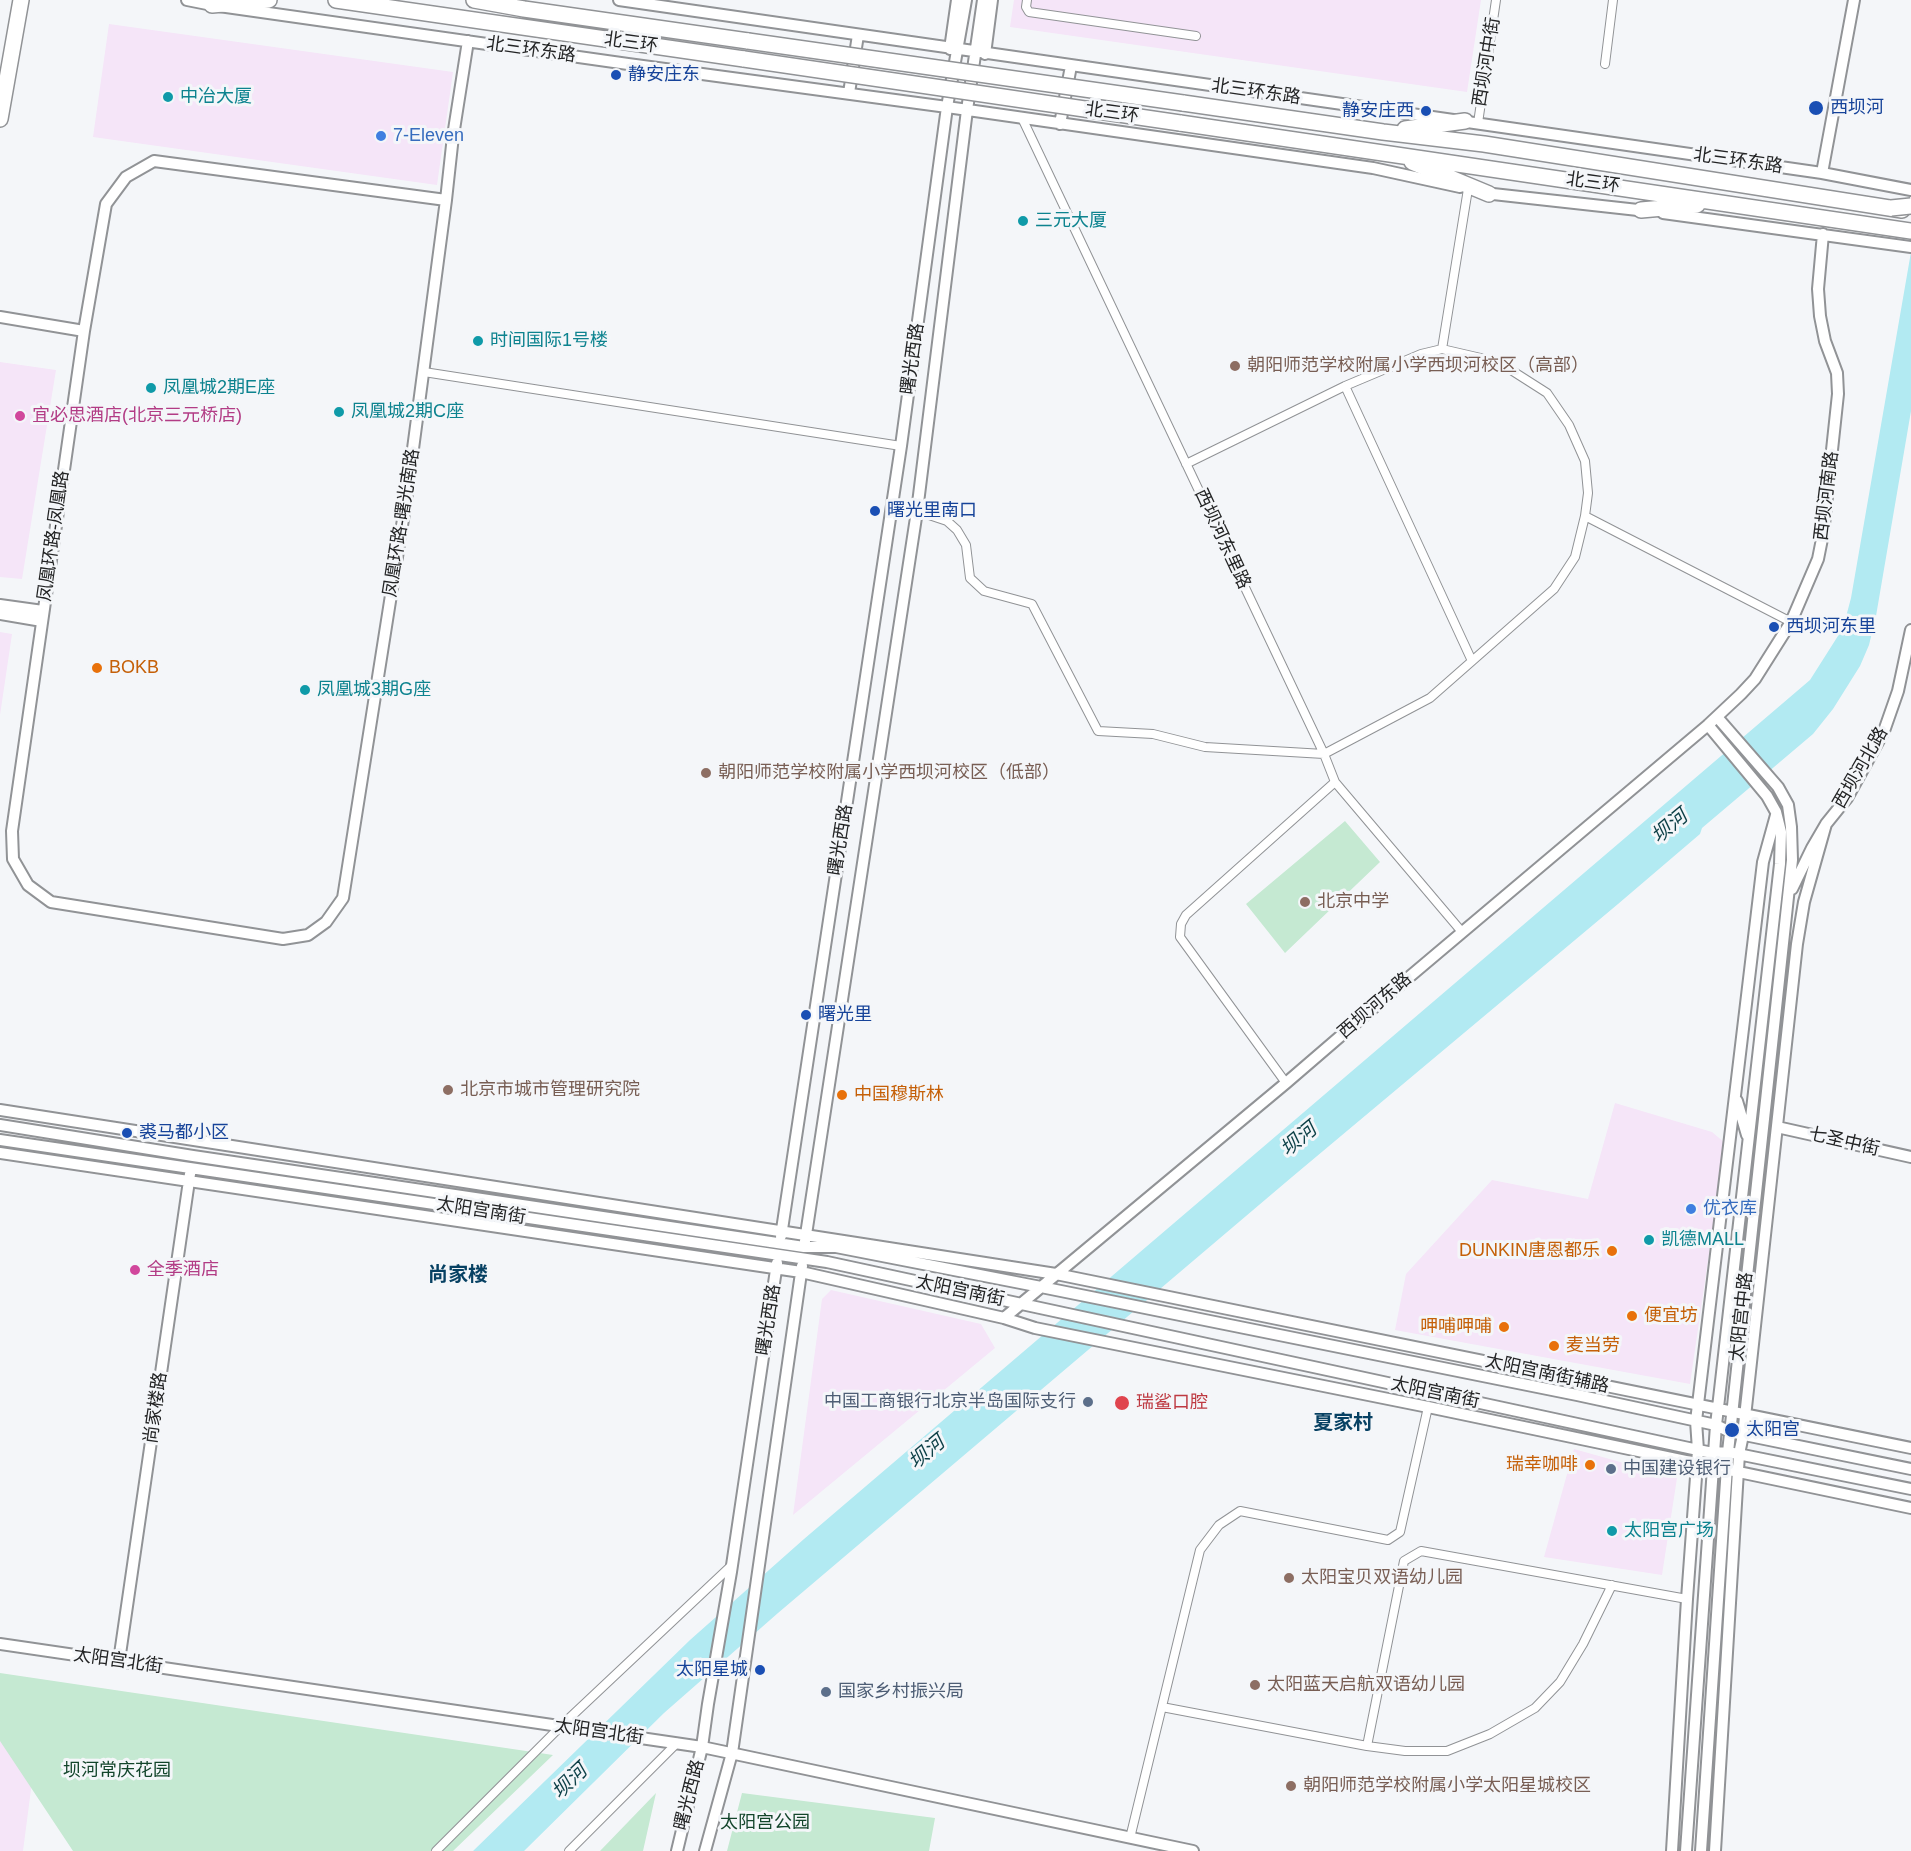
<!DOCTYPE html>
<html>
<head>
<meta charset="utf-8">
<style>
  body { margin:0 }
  canvas { display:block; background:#f4f6f9 }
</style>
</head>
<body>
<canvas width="1911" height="1851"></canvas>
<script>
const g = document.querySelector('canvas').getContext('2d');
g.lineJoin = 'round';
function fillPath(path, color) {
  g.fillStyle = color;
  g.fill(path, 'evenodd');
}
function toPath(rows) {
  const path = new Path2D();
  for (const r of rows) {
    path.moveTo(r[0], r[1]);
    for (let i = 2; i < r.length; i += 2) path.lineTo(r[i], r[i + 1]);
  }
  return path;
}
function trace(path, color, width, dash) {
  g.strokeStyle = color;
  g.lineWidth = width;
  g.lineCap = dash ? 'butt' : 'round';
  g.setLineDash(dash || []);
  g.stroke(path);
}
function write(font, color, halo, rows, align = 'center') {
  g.font = font + ' Helvetica,"Noto Sans SC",sans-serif';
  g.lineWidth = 6;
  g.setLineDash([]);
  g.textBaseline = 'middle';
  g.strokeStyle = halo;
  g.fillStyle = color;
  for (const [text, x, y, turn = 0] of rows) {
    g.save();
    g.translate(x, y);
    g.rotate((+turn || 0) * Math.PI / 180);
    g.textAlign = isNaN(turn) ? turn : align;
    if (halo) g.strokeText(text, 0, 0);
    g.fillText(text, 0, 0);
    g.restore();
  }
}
fillPath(toPath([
  [1014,0,1481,0,1467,92,1010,27],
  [109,24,453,72,437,185,93,137],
  [0,362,56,370,22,579,0,577],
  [0,632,12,634,0,715],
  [1615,1103,1712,1132,1725,1143,1690,1384,1395,1330,1406,1274,1492,1180,1588,1199],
  [831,1290,981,1324,995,1348,793,1515,822,1299],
  [1574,1449,1677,1478,1662,1575,1544,1557],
  [0,1734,33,1774,23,1851,0,1851]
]), '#f5e5f8');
fillPath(toPath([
  [1345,821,1380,862,1285,953,1246,904],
  [0,1673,553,1755,453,1851,73,1851,0,1741],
  [656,1793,643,1851,600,1851],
  [742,1793,935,1818,929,1851,727,1851]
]), '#c5e9d2');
fillPath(toPath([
  [1911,252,1911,411,1876,616,1869,645,1860,666,1833,709,1813,734,1702,828,1700,834,1618,904,1292,1177,778,1613,664,1713,524,1851,473,1851,690,1640,804,1539,1810,680,1843,628,1851,598]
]), '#b2eaf2');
const street = toPath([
  [1027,0,1026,7,1029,12,1196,36],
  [1605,64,1613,0],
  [1022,118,1324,754,1335,782,1462,932],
  [1478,123,1496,0],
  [424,372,901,446],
  [1345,386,1472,661],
  [1186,464,1345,386,1421,354,1442,349],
  [917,511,947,521,957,530,966,545,970,578,984,591,1032,604,1098,731,1153,734,1205,747,1324,754,1430,698,1554,589,1575,557,1585,516,1588,493,1585,461,1569,425,1547,393,1511,370,1481,358,1442,349,1468,189],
  [1585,516,1791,622],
  [1286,1083,1180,937,1181,924,1186,915,1335,782],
  [1162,1707,1367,1746,1405,1751,1447,1751,1490,1734,1535,1708,1560,1682,1583,1644,1612,1585],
  [1367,1746,1404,1561,1421,1551,1687,1599],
  [1130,1838,1200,1550,1219,1525,1240,1511,1388,1540,1400,1532,1428,1407],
  [436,1851,561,1726,731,1566],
  [569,1851,677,1743]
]);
const secondary = toPath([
  [187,0,212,5,628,64,947,107,1373,168,1460,187],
  [619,0,1822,173,1911,190],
  [950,49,957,0],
  [985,54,992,0],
  [849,93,858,35],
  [1060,124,1071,66],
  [1822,173,1854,0],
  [1484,193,1647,211],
  [446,200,154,161,126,177,106,204,84,331,12,831,13,859,28,885,51,902,283,939,308,935,326,922,343,898,407,494,446,200,453,136,468,41],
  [1663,213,1911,247],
  [0,317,84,331],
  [0,605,43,611],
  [0,614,42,621],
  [1792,889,1812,848,1826,824,1847,798,1884,731,1898,691,1911,630],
  [1737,1101,1747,1135],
  [0,1110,1056,1274,1911,1448],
  [0,1125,193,1156,804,1247,836,1247,1041,1287,1577,1395,1716,1425,1730,1432,1911,1469],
  [1777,1127,1911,1157],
  [0,1140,827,1262,1698,1450,1713,1453,1728,1452,1911,1489],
  [0,1153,801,1272,1004,1318,1035,1328,1428,1407,1911,1508],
  [781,1236,901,446,947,107,966,0],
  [805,1241,917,511,967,110,983,0],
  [1004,1318,1286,1083,1408,978,1708,725,1741,694,1755,679,1791,622,1818,559,1823,534,1838,394,1837,373,1825,341,1820,316,1818,289,1823,234],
  [0,1644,702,1747,1193,1851],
  [119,1661,190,1174],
  [677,1851,702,1747,708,1704,731,1572,777,1263],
  [705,1851,732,1753,802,1266],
  [1672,1851,1687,1599,1698,1450,1696,1421,1763,862,1776,815],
  [1686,1851,1716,1425,1780,864,1781,832,1776,812,1767,796,1708,725],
  [1701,1851,1728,1452,1792,860,1791,827,1788,805,1778,787,1717,717],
  [1715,1851,1739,1454,1743,1435,1797,944,1804,902,1826,824]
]);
const highway = toPath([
  [336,0,744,59],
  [474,0,524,9,748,41],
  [212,5,269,0],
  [1183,103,1383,132,1484,144,1902,210],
  [0,119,21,0],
  [1180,123,1911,231],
  [1405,129,1465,121],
  [1412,162,1489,194],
  [1641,210,1697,205]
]);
trace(street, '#919396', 10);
trace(secondary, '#919396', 14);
trace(highway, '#919396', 18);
trace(street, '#fff', 8);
trace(secondary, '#fff', 10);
trace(highway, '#fff', 15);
const highwayBridge = toPath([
  [748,41,1183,103],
  [744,59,1180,123],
  [1891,208,1911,206]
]);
trace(highwayBridge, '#919396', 18, []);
trace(highwayBridge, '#fff', 15);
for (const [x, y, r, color] of [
  [616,75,6,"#1a4fb4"],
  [168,97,6,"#0f9aa8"],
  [1816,108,8,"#1a4fb4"],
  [1426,111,6,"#1a4fb4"],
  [381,136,6,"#3f7fe0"],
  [1023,221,6,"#0f9aa8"],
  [478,341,6,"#0f9aa8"],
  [1235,366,6,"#8d6e63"],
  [151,388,6,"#0f9aa8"],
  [339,412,6,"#0f9aa8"],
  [20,416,6,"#d1479c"],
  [875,511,6,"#1a4fb4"],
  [1774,627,6,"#1a4fb4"],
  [97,668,6,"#e8710a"],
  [305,690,6,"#0f9aa8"],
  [706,773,6,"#8d6e63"],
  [1305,902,6,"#8d6e63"],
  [806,1015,6,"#1a4fb4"],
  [448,1090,6,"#8d6e63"],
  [842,1095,6,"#e8710a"],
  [127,1133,6,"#1a4fb4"],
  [1691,1209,6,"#3f7fe0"],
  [1649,1240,6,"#0f9aa8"],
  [1612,1251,6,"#e8710a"],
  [135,1270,6,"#d1479c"],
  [1632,1316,6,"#e8710a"],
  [1504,1327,6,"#e8710a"],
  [1554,1346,6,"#e8710a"],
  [1088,1402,6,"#5c6f8a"],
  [1122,1403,8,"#e0444e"],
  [1732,1430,8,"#1a4fb4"],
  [1590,1465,6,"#e8710a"],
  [1611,1469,6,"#5c6f8a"],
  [1612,1531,6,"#0f9aa8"],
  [1289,1578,6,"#8d6e63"],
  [760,1670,6,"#1a4fb4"],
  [1255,1685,6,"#8d6e63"],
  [826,1692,6,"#5c6f8a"],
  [1291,1786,6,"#8d6e63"]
]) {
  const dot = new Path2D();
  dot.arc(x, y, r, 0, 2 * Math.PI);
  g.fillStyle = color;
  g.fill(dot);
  trace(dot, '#f4f6f9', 2);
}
write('18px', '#232425', '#f4f6f9', [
  ["北三环",631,43,8],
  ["北三环东路",531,50,8],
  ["西坝河中街",1487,62,-81],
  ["北三环东路",1256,92,8],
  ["北三环",1112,113,8],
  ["北三环东路",1738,161,8],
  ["北三环",1593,183,8],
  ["曙光西路",913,359,-82],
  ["西坝河南路",1827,496,-83],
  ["凤凰环路-曙光南路",402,523,-81],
  ["凤凰环路-凤凰路",54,536,-82],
  ["西坝河东里路",1222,539,65],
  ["西坝河北路",1861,768,-60],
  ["曙光西路",841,840,-81],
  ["西坝河东路",1375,1006,-41],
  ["七圣中街",1844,1142,13],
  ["太阳宫南街",481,1211,9],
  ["太阳宫南街",960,1291,12],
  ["太阳宫中路",1742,1317,-84],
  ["曙光西路",769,1320,-81],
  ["太阳宫南街辅路",1547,1374,12],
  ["太阳宫南街",1435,1393,12],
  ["尚家楼路",156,1408,-82],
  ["太阳宫北街",118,1661,8],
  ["太阳宫北街",599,1732,8],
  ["曙光西路",690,1795,-76]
]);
write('18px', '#164399', '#f4f6f9', [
  ["静安庄东",628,75],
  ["西坝河",1830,108],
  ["静安庄西",1414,111,"right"],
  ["曙光里南口",887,511],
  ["西坝河东里",1786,627],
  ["曙光里",818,1015],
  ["裘马都小区",139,1133],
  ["太阳宫",1746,1430],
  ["太阳星城",748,1670,"right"]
], 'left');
write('18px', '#0d838f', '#f4f6f9', [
  ["中冶大厦",180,97],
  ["三元大厦",1035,221],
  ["时间国际1号楼",490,341],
  ["凤凰城2期E座",163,388],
  ["凤凰城2期C座",351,412],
  ["凤凰城3期G座",317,690],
  ["凯德MALL",1661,1240],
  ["太阳宫广场",1624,1531]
], 'left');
write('18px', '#366cbe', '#f4f6f9', [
  ["7-Eleven",393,136],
  ["优衣库",1703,1209]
], 'left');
write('18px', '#785e54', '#f4f6f9', [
  ["朝阳师范学校附属小学西坝河校区（高部）",1247,366],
  ["朝阳师范学校附属小学西坝河校区（低部）",718,773],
  ["北京中学",1317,902],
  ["北京市城市管理研究院",460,1090],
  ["太阳宝贝双语幼儿园",1301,1578],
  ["太阳蓝天启航双语幼儿园",1267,1685],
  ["朝阳师范学校附属小学太阳星城校区",1303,1786]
], 'left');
write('18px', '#b23c85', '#f4f6f9', [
  ["宜必思酒店(北京三元桥店)",32,416],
  ["全季酒店",147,1270]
], 'left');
write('18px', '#c56008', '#f4f6f9', [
  ["BOKB",109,668],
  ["中国穆斯林",854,1095],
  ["DUNKIN唐恩都乐",1600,1251,"right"],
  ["便宜坊",1644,1316],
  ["呷哺呷哺",1492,1327,"right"],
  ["麦当劳",1566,1346],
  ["瑞幸咖啡",1578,1465,"right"]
], 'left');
write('18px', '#4e5e75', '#f4f6f9', [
  ["中国工商银行北京半岛国际支行",1076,1402,"right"],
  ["中国建设银行",1623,1469],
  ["国家乡村振兴局",838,1692]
], 'left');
write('18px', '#be3a42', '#f4f6f9', [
  ["瑞鲨口腔",1136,1403]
], 'left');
write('18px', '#13452b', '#f4f6f9', [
  ["坝河常庆花园",117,1771],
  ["太阳宫公园",765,1823]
]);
write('italic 20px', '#0c3f46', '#f4f6f9', [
  ["坝河",1670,827,-40],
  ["坝河",1299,1140,-40],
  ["坝河",927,1453,-40],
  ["坝河",570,1782,-44]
]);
write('bold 20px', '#074163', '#f4f6f9', [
  ["尚家楼",458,1275],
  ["夏家村",1343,1423]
]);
</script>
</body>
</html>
